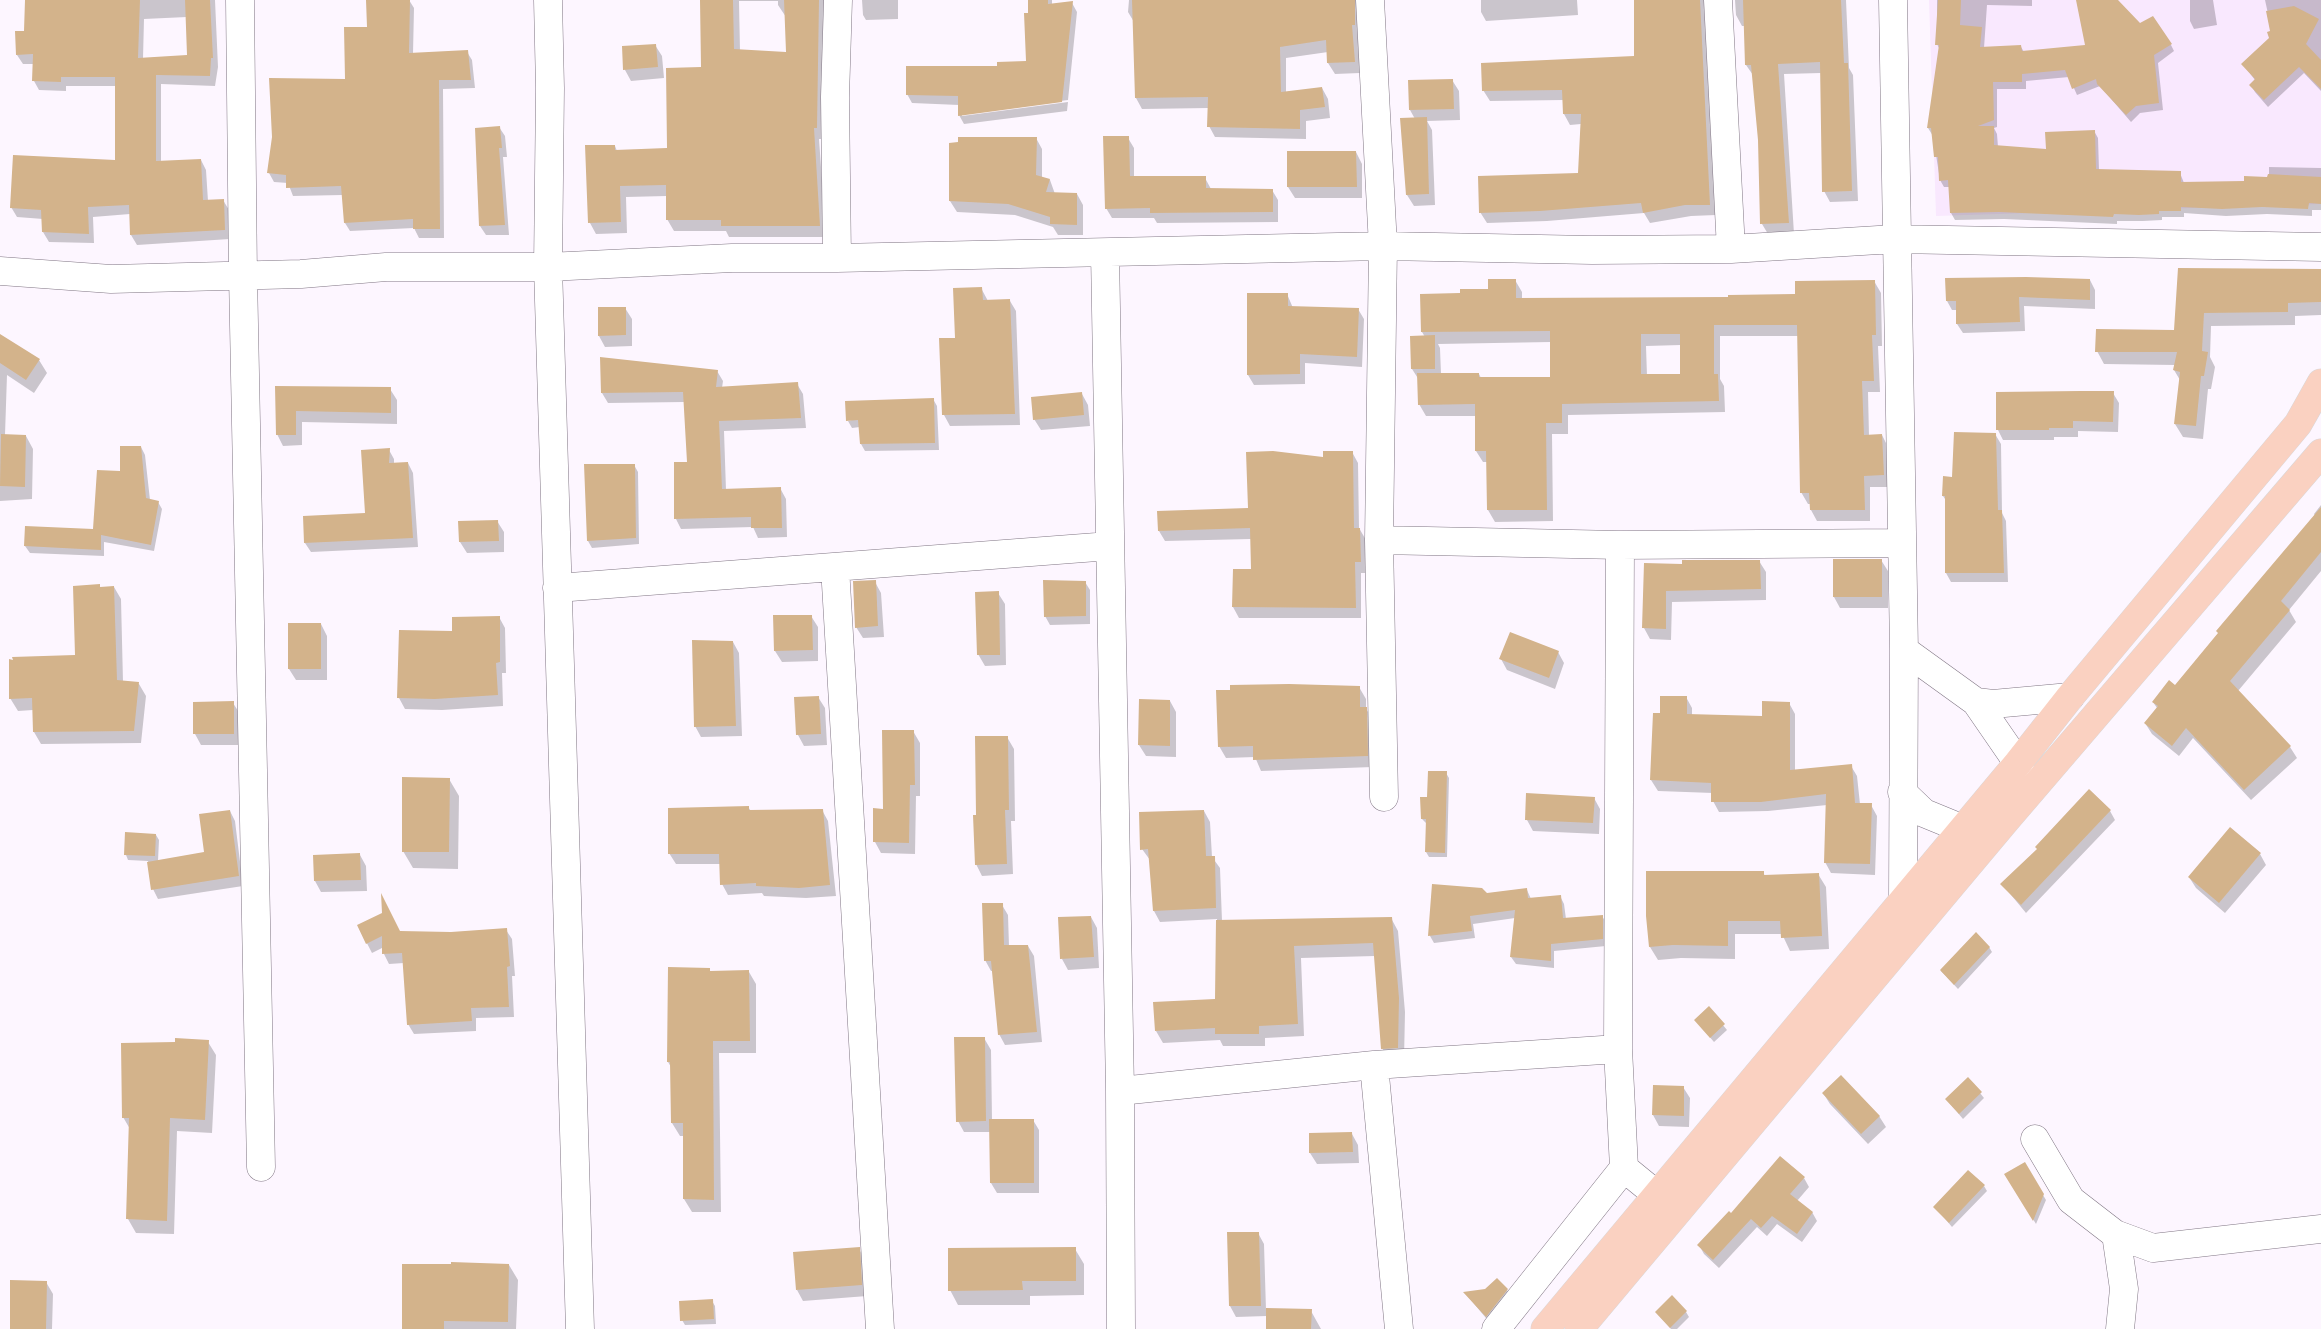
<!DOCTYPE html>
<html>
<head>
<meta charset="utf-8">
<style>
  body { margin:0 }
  canvas { display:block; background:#fdf6ff }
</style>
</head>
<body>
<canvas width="2321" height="1329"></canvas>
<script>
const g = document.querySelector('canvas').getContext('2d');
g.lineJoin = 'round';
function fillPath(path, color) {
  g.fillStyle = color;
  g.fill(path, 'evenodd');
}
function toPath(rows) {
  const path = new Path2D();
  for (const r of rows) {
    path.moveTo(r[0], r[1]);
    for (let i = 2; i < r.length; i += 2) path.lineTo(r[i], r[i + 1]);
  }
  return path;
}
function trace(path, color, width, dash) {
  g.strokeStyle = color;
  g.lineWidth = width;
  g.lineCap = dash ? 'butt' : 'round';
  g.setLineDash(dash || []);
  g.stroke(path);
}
fillPath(toPath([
  [1929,0,2321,0,2321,204,1936,216]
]), '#f9e8fe');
fillPath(toPath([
  [26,0,215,0,218,67,215,86,161,84,161,162,201,160,206,170,208,201,223,200,229,210,230,239,137,245,131,235,130,214,93,217,94,243,49,242,43,232,43,219,17,217,11,207,116,162,116,86,66,86,66,91,39,90,34,81,34,64,23,64,17,55,25,32],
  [187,17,189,57,143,59,144,19],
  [368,0,409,0,414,8,413,54,467,52,472,60,475,88,443,89,444,238,419,238,414,228,350,231,345,223,343,195,293,196,288,183,274,182,269,173,346,80,368,28],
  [701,0,825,0,823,139,819,139,826,237,729,237,726,231,674,231,667,219,667,196,626,197,627,233,596,234,590,223,587,146,615,146,617,151,668,149,702,69],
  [739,1,778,1,778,5,786,17,787,53,740,51],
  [862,0,898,0,898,19,866,20,863,15],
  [1029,0,1052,0,1052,5,1072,3,1077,12,1068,100,962,114,962,116,1068,102,1067,111,964,124,959,115,959,105,912,103,907,94,998,67,1028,62],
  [1129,0,1357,0,1361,36,1358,36,1360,73,1335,74,1328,63,1328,52,1286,58,1286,92,1322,88,1328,99,1330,118,1306,121,1306,139,1215,137,1209,126,1209,108,1142,109,1136,98,1134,22,1128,12],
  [1481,0,1577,0,1578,15,1486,21,1481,12],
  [1636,0,1714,0,1716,215,1691,216,1650,223,1644,213,1547,221,1487,223,1480,212,1579,174,1581,124,1570,125,1564,114,1564,100,1490,101,1483,90,1636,58],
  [1735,0,1846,0,1849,68,1853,75,1858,201,1830,202,1824,191,1821,73,1784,74,1794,234,1768,234,1762,224,1759,140,1753,75,1746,65,1745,26,1742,26,1736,15],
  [1937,0,2032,0,2032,6,1987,5,1984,48,2021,47,2024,52,2087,46,2077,0,2117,0,2140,25,2171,45,2174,51,2158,63,2163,110,2140,113,2131,122,2100,86,2077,95,2069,77,2026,81,2026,89,1997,89,1997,127,1994,128,1997,134,1998,147,2047,150,2094,131,2098,138,2099,170,2180,173,2184,183,2245,182,2269,178,2269,167,2321,168,2321,210,2312,210,2312,216,2267,214,2226,216,2184,213,2184,217,2162,217,2162,220,2143,221,2117,221,2117,224,2004,219,1955,220,1951,213,1950,187,1944,187,1940,180,1933,136,1928,128,1940,50,1937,44],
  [2190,0,2213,0,2217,25,2194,29,2190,21],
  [2265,0,2321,0,2321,91,2304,73,2268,107,2255,92,2251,85,2255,80,2243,64,2270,38,2272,32],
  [655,45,662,56,664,78,631,81,625,70,623,47],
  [1452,80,1459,91,1460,120,1427,121,1432,130,1435,205,1414,206,1407,195,1415,119,1410,110],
  [499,127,505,136,507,157,503,157,509,235,486,235,480,226],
  [1036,138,1042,149,1042,178,1050,180,1055,194,1077,194,1083,205,1083,235,1058,235,1053,227,1015,215,957,212,950,201,950,144],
  [1128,138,1134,148,1134,178,1205,178,1211,189,1272,190,1278,200,1278,222,1157,223,1154,218,1112,218,1106,208],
  [1356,152,1362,164,1362,198,1295,198,1288,187],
  [2179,269,2321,269,2321,315,2295,316,2295,325,2211,326,2210,357,2215,367,2211,389,2208,389,2203,439,2183,437,2175,424,2180,380,2174,370,2175,365,2104,364,2097,351,2176,332],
  [1946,279,2090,280,2095,290,2095,309,2024,306,2025,331,1963,333,1957,324,1958,310,1952,310,1947,301],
  [1515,280,1522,292,1522,300,1730,298,1796,296,1874,281,1881,293,1882,346,1878,346,1880,392,1868,392,1869,436,1882,435,1888,447,1890,487,1870,487,1870,521,1817,521,1811,510,1811,504,1808,504,1801,492,1798,336,1720,336,1720,379,1724,386,1725,412,1568,415,1568,434,1552,434,1553,521,1495,522,1488,510,1487,462,1483,462,1476,451,1476,416,1426,416,1419,404,1419,380,1412,369,1425,337,1422,332,1421,295,1461,295,1489,290],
  [1551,342,1551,378,1481,378,1479,374,1441,374,1440,348,1438,344],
  [1681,345,1681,375,1647,376,1646,346],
  [981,288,988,301,1010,301,1016,311,1020,425,950,426,944,415,956,339],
  [1249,294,1287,294,1293,308,1358,309,1364,319,1362,367,1305,363,1305,384,1254,385,1248,375],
  [625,308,632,319,632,346,605,347,599,336],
  [6,339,39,360,47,373,34,393,7,375,5,435,26,436,33,449,32,499,0,501,0,349],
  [717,371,723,381,722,388,797,384,803,394,806,428,724,431,726,490,780,488,786,499,787,537,758,538,753,527,681,529,676,519,688,463,685,402,608,403,602,393],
  [276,387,390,389,397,400,397,424,302,422,302,445,283,446,277,434],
  [1997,393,2113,393,2119,403,2118,432,2078,431,2078,437,2054,437,2054,440,2003,440,1998,430],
  [1082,394,1088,405,1090,426,1041,430,1034,419],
  [933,399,937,406,939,450,865,451,861,444,860,427,852,428,848,421],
  [1995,434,2001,444,2002,513,2006,521,2008,582,1951,582,1946,573,1947,502,1943,496,1954,478],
  [141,447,145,455,150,500,158,502,162,509,154,551,104,542,104,556,30,553,25,546,94,530,122,472],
  [389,450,394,459,394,464,408,463,413,473,418,547,311,552,305,543,304,517,367,514],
  [1352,452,1358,463,1359,528,1366,540,1367,573,1361,573,1361,618,1239,618,1233,607,1234,570,1252,571,1251,539,1165,541,1159,531,1249,509,1325,458],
  [585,465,634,465,638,472,639,544,592,548,588,541],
  [2321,505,2321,571,2289,610,2296,622,2238,691,2290,747,2297,758,2251,800,2193,738,2179,756,2152,734,2145,723,2157,708,2153,702,2175,686,2315,516,2314,514],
  [497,521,504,532,504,552,467,553,460,542],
  [1881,560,1888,571,1888,608,1840,608,1834,597],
  [1759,561,1766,572,1766,600,1672,602,1671,640,1650,639,1644,628,1645,564,1683,565],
  [875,582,881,593,884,637,863,638,856,627],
  [1085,582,1090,590,1090,624,1050,625,1045,616],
  [99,585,101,588,114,587,121,599,123,682,139,684,146,696,141,743,41,744,34,732,33,710,18,711,10,698,76,656],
  [998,593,1005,604,1006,665,985,666,978,654],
  [811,616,818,627,818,661,782,662,775,651],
  [499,617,505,628,506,673,502,673,503,706,442,710,405,709,399,698,453,633],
  [321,624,327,636,327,680,296,680,289,669],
  [733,642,739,653,742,736,701,737,695,726],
  [1558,652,1564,663,1555,689,1507,670,1501,659],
  [1359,687,1366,699,1366,708,1372,720,1373,767,1261,771,1255,757,1226,758,1219,746,1232,691],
  [818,697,825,708,827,745,804,746,798,735,795,698],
  [1686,697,1692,708,1692,715,1763,717,1789,703,1795,714,1795,771,1851,766,1857,776,1860,804,1871,805,1877,816,1875,875,1831,873,1825,862,1827,805,1768,811,1719,812,1713,801,1713,793,1658,791,1651,780,1662,714],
  [1170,701,1176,712,1176,757,1146,756,1139,745],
  [194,703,233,703,240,714,240,745,201,745,195,734],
  [913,731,920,743,920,796,916,796,915,854,881,853,875,842,875,810,884,810],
  [1007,737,1014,749,1015,821,1011,821,1013,874,982,876,976,864,977,817],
  [1446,773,1449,778,1447,857,1429,857,1426,852,1427,824,1422,819,1428,798],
  [449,779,459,796,458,869,413,868,403,851],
  [2089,791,2110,811,2115,820,2026,913,2002,884,2038,849],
  [1594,798,1600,809,1599,834,1533,831,1527,820],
  [748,807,751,811,822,810,828,821,836,896,806,898,764,896,762,893,728,895,722,884,721,864,676,864,669,853],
  [230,811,235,821,243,886,158,899,153,889,148,861,128,860,126,855,156,835,159,840,158,861,205,853],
  [1204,811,1210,822,1212,857,1220,868,1222,921,1391,918,1398,931,1405,1012,1404,1060,1390,1061,1382,1048,1375,956,1301,958,1304,1036,1265,1038,1265,1046,1223,1046,1220,1040,1163,1043,1156,1031,1216,1000,1217,919,1160,922,1154,911,1150,860,1142,849],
  [2260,854,2266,865,2225,913,2196,888,2189,877],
  [360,855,366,866,367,891,321,892,315,881],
  [1763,872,1765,876,1818,874,1826,887,1829,949,1790,951,1782,934,1735,934,1735,959,1681,958,1658,960,1650,947,1647,916],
  [1433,885,1486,894,1527,890,1531,899,1560,896,1564,904,1566,919,1602,916,1607,924,1606,946,1554,951,1554,968,1516,964,1511,957,1515,918,1473,924,1475,938,1434,943,1430,936],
  [1002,905,1008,915,1009,946,1028,946,1034,956,1042,1042,1005,1045,999,1034,993,971,991,971,985,960],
  [1091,917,1097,928,1099,968,1068,970,1062,959],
  [358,926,400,932,451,933,506,930,512,939,515,976,512,976,514,1017,476,1018,476,1031,414,1034,408,1024,404,963,389,964,384,954,384,947,372,953],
  [1989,947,1992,952,1958,989,1941,971],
  [669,969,709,969,711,972,749,972,756,984,756,1053,719,1053,721,1212,692,1212,684,1199,685,1136,680,1136,672,1123,671,1067,668,1062],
  [1709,1008,1727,1030,1714,1042,1695,1020],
  [984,1038,991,1050,992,1120,1033,1120,1039,1130,1039,1193,997,1193,991,1183,991,1132,964,1132,958,1121],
  [208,1042,216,1055,212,1133,177,1131,174,1234,136,1233,128,1219,130,1129,123,1117],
  [1968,1078,1984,1098,1963,1119,1946,1099],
  [1654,1086,1683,1087,1690,1098,1689,1127,1659,1126,1653,1115],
  [1823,1093,1879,1116,1886,1127,1868,1144,1830,1104],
  [1352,1134,1358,1145,1359,1163,1317,1164,1310,1153],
  [2024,1164,2046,1200,2036,1224,2006,1175],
  [1804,1178,1809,1187,1797,1201,1812,1212,1817,1221,1802,1242,1777,1224,1767,1236,1757,1227,1719,1268,1704,1254,1699,1245,1731,1215],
  [1984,1186,1987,1191,1952,1227,1935,1207],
  [1258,1233,1264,1244,1266,1310,1311,1311,1321,1329,1267,1329,1267,1316,1236,1317,1230,1306,1228,1234],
  [859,1249,865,1260,867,1296,803,1301,797,1290],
  [1075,1249,1084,1264,1084,1295,1030,1296,1030,1305,958,1305,950,1290],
  [509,1265,518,1280,516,1329,403,1329],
  [46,1282,53,1294,52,1329,11,1329],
  [1507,1290,1512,1298,1491,1324,1465,1293],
  [712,1301,715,1306,716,1324,685,1325,682,1320],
  [1656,1312,1686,1312,1689,1317,1677,1329,1671,1329]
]), '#0003');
fillPath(toPath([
  [25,0,140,0,138,58,187,55,185,0,210,0,213,58,211,58,210,76,156,75,156,161,201,159,203,200,224,199,225,230,130,235,129,205,88,207,89,234,42,232,41,210,10,208,13,155,115,160,115,77,61,77,61,82,32,81,33,54,16,55,15,31,24,31],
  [366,0,410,0,409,53,468,50,471,80,439,80,440,229,413,229,413,219,344,223,341,186,286,188,286,175,267,173,272,137,269,78,345,79,344,27,367,27],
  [700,0,733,0,734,49,786,52,784,0,819,0,817,128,814,128,820,226,721,226,721,220,666,220,666,185,620,186,621,222,588,223,585,145,615,145,615,150,667,148,666,68,701,67],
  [1028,0,1048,0,1048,4,1073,1,1062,102,958,116,958,96,906,95,906,66,997,66,997,62,1026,61,1024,13,1028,13],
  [1132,0,1355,0,1355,25,1352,25,1355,62,1327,63,1326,40,1280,47,1281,92,1322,87,1325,107,1300,110,1300,129,1207,127,1208,97,1135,98],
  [1634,0,1700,0,1710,205,1685,205,1643,213,1641,203,1540,211,1479,213,1478,176,1578,173,1581,114,1563,114,1562,90,1482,91,1481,63,1634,56],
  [1743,0,1841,0,1844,63,1848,63,1852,191,1822,192,1820,62,1778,64,1789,223,1760,224,1758,140,1751,65,1745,65],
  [1938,0,1961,0,1960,25,1982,27,1980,47,2021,45,2022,51,2085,45,2076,0,2118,0,2140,23,2153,16,2172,44,2154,55,2159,103,2136,106,2126,115,2097,84,2096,79,2072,89,2065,70,2022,74,2022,82,1993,82,1994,120,1978,126,1994,126,1994,145,2046,149,2045,132,2095,130,2096,169,2181,171,2181,182,2244,181,2244,176,2267,177,2268,174,2321,177,2321,204,2309,203,2308,209,2262,207,2222,209,2181,207,2181,211,2159,211,2159,214,2139,215,2114,214,2113,217,1999,212,1950,213,1948,180,1939,181,1938,157,1934,157,1931,128,1927,128,1939,45,1935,45],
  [2294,6,2319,19,2306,44,2321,60,2321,89,2299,67,2264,100,2249,85,2255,79,2241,64,2269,38,2267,32,2270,31,2266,11],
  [656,44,658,67,623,70,622,46],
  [1453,79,1454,109,1409,110,1408,80],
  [1427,117,1429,194,1406,195,1400,118],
  [500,126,502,148,499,148,505,225,479,226,475,128],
  [1103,136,1129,136,1130,176,1206,176,1206,188,1273,189,1273,212,1150,213,1150,208,1105,209],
  [958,137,1037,137,1036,175,1050,179,1046,192,1077,193,1077,225,1050,224,1050,217,1008,204,949,201,949,143,958,142],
  [1287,151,1356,151,1357,187,1287,187],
  [2178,268,2321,269,2321,302,2288,303,2288,312,2204,313,2202,351,2208,352,2204,376,2201,376,2196,426,2174,424,2180,372,2173,370,2177,352,2095,352,2096,329,2174,330],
  [2026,277,2090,279,2090,300,2019,297,2020,322,1956,324,1956,301,1946,301,1945,278],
  [1488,279,1516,279,1516,298,1728,297,1728,295,1795,294,1795,281,1875,280,1876,335,1872,335,1874,381,1862,381,1864,435,1882,434,1884,475,1864,476,1865,510,1810,510,1809,493,1800,493,1797,325,1714,325,1714,374,1718,374,1719,401,1562,404,1562,423,1546,423,1547,510,1487,510,1486,451,1475,451,1475,404,1418,405,1417,373,1479,373,1479,377,1550,377,1550,331,1421,332,1420,294,1460,293,1460,289,1488,289],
  [1641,334,1680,334,1680,374,1641,374],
  [982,287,983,300,1010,299,1015,414,942,415,939,338,955,338,953,288],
  [1247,293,1288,293,1288,306,1359,308,1357,357,1300,354,1300,374,1247,375],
  [598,307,626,307,626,335,598,336],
  [0,334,40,359,26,380,0,363],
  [1435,335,1435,369,1411,369,1410,336],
  [600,357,718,370,716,387,798,382,801,418,719,421,722,489,781,487,782,528,751,528,751,517,674,519,674,462,687,462,683,392,601,393],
  [275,386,391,387,391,413,296,411,296,435,276,435],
  [2080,391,2114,391,2113,422,2073,421,2073,428,2049,428,2049,430,1996,430,1996,392],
  [1082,392,1084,415,1033,420,1031,397],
  [934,398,935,443,860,444,858,420,846,421,845,401],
  [1954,432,1996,433,1998,510,2002,510,2004,573,1945,573,1945,496,1942,496,1943,476,1952,477],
  [1,434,26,435,25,487,0,486],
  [120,446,141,446,146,498,159,501,151,545,101,535,101,550,24,546,25,526,93,529,97,470,120,471],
  [390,448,389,463,408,462,413,538,304,543,303,516,365,513,361,450],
  [1273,451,1323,457,1323,451,1353,451,1354,528,1360,528,1361,562,1355,562,1356,608,1232,607,1233,569,1251,569,1250,528,1158,531,1157,511,1248,508,1246,452],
  [584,464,635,464,636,538,587,541],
  [2321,507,2321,552,2281,601,2290,610,2230,681,2291,746,2244,790,2186,728,2172,746,2144,723,2158,706,2152,702,2169,680,2175,685,2218,633,2216,631],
  [498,520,499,541,459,542,458,521],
  [1833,559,1882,559,1882,597,1833,597],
  [1682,560,1760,560,1761,589,1666,591,1666,629,1642,628,1644,563,1682,564],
  [876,580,878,626,855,628,853,581],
  [1043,580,1086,581,1086,616,1044,617],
  [100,584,100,587,114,586,117,680,139,682,134,731,33,732,32,698,9,699,9,659,13,660,12,657,75,655,73,586],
  [999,591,1000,655,977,655,975,592],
  [773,615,812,615,813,650,774,651],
  [500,616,500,662,496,663,498,695,435,699,397,698,399,630,452,631,452,617],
  [288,623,321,623,321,669,288,669],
  [1510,632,1559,651,1549,678,1499,659],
  [692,640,733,641,736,726,694,727],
  [1289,684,1360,686,1360,707,1367,707,1368,756,1253,760,1253,746,1218,747,1216,690,1230,690,1230,685],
  [819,696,821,734,796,735,794,697],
  [1660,696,1687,696,1687,714,1762,716,1762,701,1790,702,1790,770,1852,764,1855,803,1872,803,1870,864,1824,863,1826,794,1761,802,1711,802,1711,783,1650,780,1653,713,1660,713],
  [1139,699,1170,700,1170,746,1138,745],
  [234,701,234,734,193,734,193,702],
  [882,730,914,730,915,785,910,785,909,843,873,842,873,808,883,809],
  [975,736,1008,736,1009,810,1005,810,1007,864,975,865,973,815,976,815],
  [1428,771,1447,771,1445,853,1425,852,1426,819,1421,819,1420,797,1427,797],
  [402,777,450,778,449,852,402,852],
  [2089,789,2111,810,2021,905,2000,884,2037,849,2035,847],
  [1526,793,1595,797,1593,823,1525,820],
  [749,806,749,810,823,809,830,885,799,888,756,886,756,883,720,885,719,854,668,854,668,808],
  [230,810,239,876,151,890,147,862,204,852,199,814],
  [1204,810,1206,856,1215,856,1216,908,1153,911,1148,849,1140,850,1139,812],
  [2230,827,2261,853,2219,903,2188,877],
  [125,832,156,834,155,856,124,855],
  [360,853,361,880,314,881,313,855],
  [1646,871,1764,871,1764,875,1819,873,1822,936,1781,938,1780,921,1728,921,1728,946,1673,945,1649,947,1646,916],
  [1432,884,1482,888,1487,893,1527,888,1528,898,1561,895,1563,918,1603,915,1603,939,1551,944,1551,961,1510,957,1515,910,1470,916,1472,931,1428,936],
  [381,893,400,931,451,932,507,928,510,966,507,967,509,1007,471,1008,472,1021,407,1025,402,953,382,954,382,936,366,944,357,925,382,913],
  [982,903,1003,903,1004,945,1028,945,1037,1032,998,1035,991,961,984,961],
  [1091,916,1094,957,1060,959,1058,917],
  [1392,917,1399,998,1398,1048,1381,1049,1373,943,1294,946,1298,1024,1259,1026,1259,1034,1215,1034,1215,1028,1155,1031,1153,1002,1215,999,1216,920],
  [1976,932,1990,947,1954,985,1940,970],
  [668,967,710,968,710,971,749,970,750,1041,713,1041,714,1200,683,1199,683,1123,671,1123,670,1062,667,1062],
  [1709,1006,1725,1024,1710,1038,1694,1020],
  [954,1037,985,1037,986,1121,956,1122],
  [175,1038,209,1040,205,1120,170,1118,167,1221,126,1219,129,1118,122,1118,121,1043,175,1042],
  [1841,1075,1880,1116,1861,1134,1822,1093],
  [1968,1077,1982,1092,1959,1114,1945,1099],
  [1653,1085,1684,1086,1684,1116,1652,1115],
  [989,1119,1034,1119,1034,1183,990,1183],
  [1352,1132,1353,1152,1309,1153,1309,1133],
  [1780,1156,1805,1177,1790,1194,1813,1212,1797,1234,1772,1216,1761,1228,1751,1219,1713,1260,1697,1245,1729,1211,1731,1213],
  [2025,1162,2044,1194,2033,1221,2004,1174],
  [1968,1170,1985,1185,1949,1223,1933,1207],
  [1227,1232,1259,1232,1261,1306,1229,1306],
  [860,1247,862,1285,796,1290,793,1252],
  [1076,1247,1076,1281,1022,1281,1023,1290,948,1291,948,1248],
  [451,1262,509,1264,508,1322,444,1321,444,1329,402,1329,402,1264,451,1264],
  [1497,1278,1508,1289,1486,1317,1463,1292,1485,1289],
  [10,1280,47,1281,46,1329,10,1329],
  [1672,1295,1687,1311,1670,1328,1655,1312],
  [713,1299,714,1319,680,1321,679,1301],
  [1266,1308,1312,1309,1311,1329,1266,1329]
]), '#d3b38b');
const street = toPath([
  [240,0,243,275,261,1167],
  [548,0,550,88,548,267,580,1329],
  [1370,0,1383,246,1379,540,1384,797],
  [1718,0,1731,249],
  [1893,0,1904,650,1903,901],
  [1105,253,1120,1091],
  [837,258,835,97,838,0],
  [0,271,111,279,301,274,386,267,548,267,732,258,837,258,1383,246,1592,250,1731,249,1895,239,2321,247],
  [1379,540,1620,545,1900,543],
  [1620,545,1618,1049,1624,1168,1657,1195],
  [835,567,880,1329],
  [557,588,1110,546],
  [1904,650,1976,702,2018,763,2024,785],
  [1976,702,1993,704,2070,697],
  [1902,792,1924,813,1963,829,1984,824],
  [1374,1065,1399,1329],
  [2035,1139,2071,1200,2115,1234,2153,1248,2321,1229],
  [2116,1234,2124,1289,2120,1329],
  [1121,1329,1120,1091,1374,1065,1618,1049],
  [1496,1329,1624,1168]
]);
const primary = toPath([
  [1545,1329,2018,763,2070,697,2298,424,2321,383],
  [1579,1329,2007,819,2321,453]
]);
trace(street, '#807684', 29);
trace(primary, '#d9d8d9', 29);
trace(street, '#fff', 28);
trace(primary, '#fad1c1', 28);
</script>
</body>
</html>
